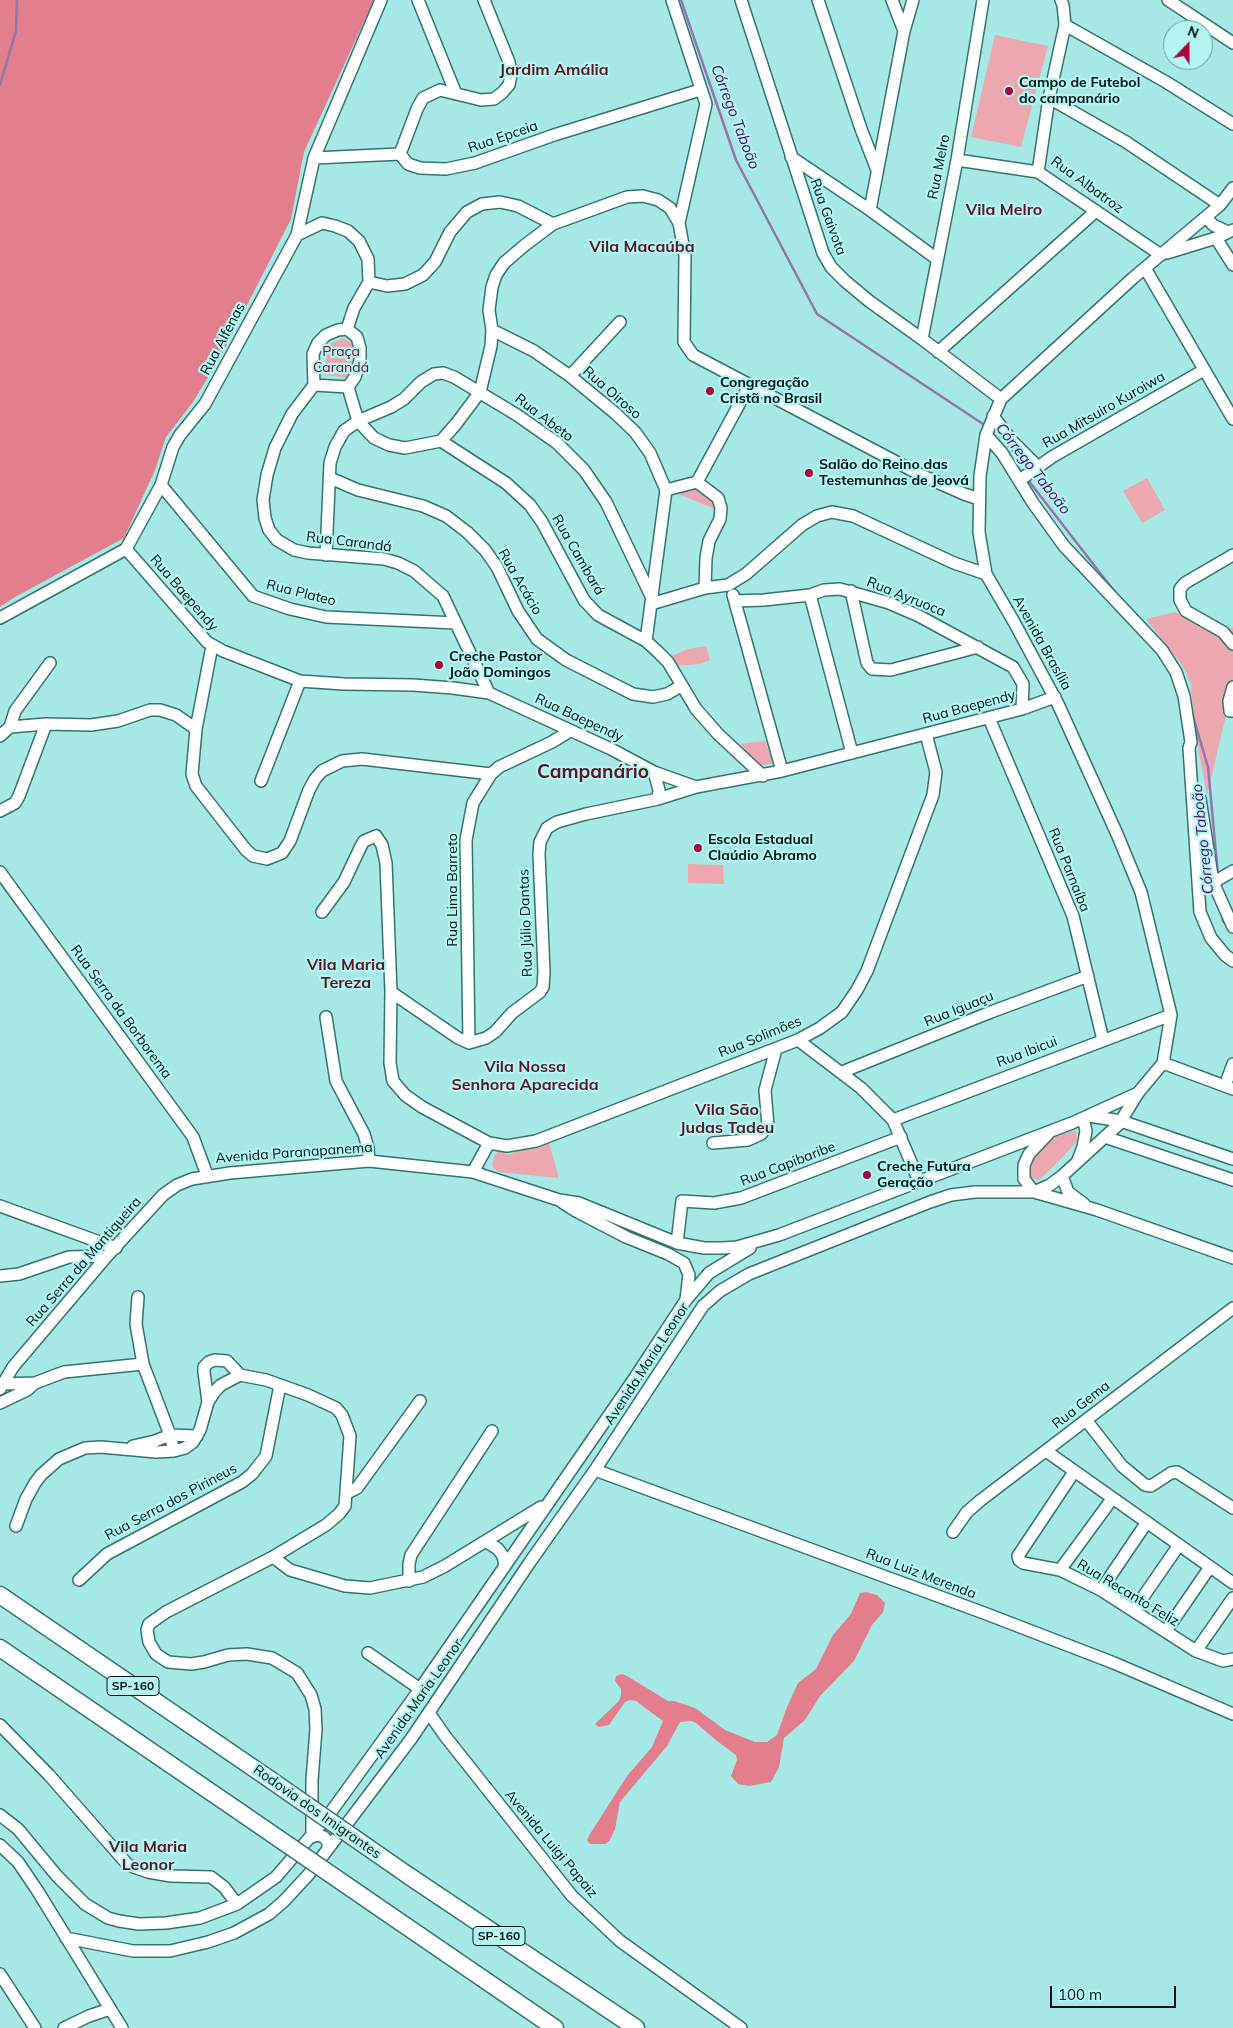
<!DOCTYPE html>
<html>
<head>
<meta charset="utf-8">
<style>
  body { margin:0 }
  #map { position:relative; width:1233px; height:2028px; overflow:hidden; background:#a6e8e5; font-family:Mulish,sans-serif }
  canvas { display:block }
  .north { position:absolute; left:1163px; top:20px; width:50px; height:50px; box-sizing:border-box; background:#b3f5f2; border:1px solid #6b9b99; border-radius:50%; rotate:22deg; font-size:14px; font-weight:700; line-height:20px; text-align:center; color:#001414 }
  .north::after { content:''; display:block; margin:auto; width:18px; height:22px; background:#a3073c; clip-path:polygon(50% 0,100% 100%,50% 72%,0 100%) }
  .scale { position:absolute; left:1050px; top:1986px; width:126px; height:22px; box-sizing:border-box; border:2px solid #001414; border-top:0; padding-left:6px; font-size:15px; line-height:18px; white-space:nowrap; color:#001414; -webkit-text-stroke:4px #b3f5f2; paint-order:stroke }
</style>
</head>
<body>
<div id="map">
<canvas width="1233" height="2028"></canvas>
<div class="north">N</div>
<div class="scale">100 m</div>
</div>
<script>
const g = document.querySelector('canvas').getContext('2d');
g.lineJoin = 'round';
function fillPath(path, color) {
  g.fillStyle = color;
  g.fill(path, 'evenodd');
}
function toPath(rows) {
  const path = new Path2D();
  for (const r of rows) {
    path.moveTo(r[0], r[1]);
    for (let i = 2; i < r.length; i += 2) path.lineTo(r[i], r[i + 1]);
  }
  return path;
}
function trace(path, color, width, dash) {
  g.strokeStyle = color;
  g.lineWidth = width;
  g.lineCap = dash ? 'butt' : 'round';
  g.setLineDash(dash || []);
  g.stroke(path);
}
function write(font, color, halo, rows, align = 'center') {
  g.font = font + ' Mulish,sans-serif';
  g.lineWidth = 4.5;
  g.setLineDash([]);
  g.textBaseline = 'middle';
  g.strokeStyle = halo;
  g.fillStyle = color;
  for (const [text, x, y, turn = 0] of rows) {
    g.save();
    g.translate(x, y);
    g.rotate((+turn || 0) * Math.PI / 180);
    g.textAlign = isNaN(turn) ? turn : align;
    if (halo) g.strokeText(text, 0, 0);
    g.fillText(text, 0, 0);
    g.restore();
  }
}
fillPath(toPath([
  [995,35,1048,46,1021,147,971,137],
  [344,338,357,346,355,366,347,378,326,375,322,372,331,343],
  [1147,478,1165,510,1142,523,1123,491],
  [696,485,710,494,715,509,678,494],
  [1175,612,1223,632,1233,627,1233,686,1207,795,1194,725,1191,684,1184,668,1146,619],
  [706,646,710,660,699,664,677,666,672,656,688,649],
  [765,741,773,763,758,767,741,744],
  [688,864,723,865,724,884,688,883],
  [1076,1130,1077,1141,1061,1159,1039,1180,1029,1178,1027,1170,1032,1154,1049,1139],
  [549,1143,559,1178,498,1172,493,1167,492,1163,495,1155,499,1151,509,1155,520,1150,534,1149]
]), '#eca8ae');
fillPath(toPath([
  [0,0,374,0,304,152,291,219,222,354,193,402,166,437,155,470,124,538,15,597,0,607],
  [866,1592,877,1595,885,1603,883,1612,872,1625,854,1661,820,1696,805,1720,784,1738,779,1767,771,1782,749,1786,738,1784,731,1776,737,1760,736,1755,717,1741,696,1723,691,1721,680,1722,667,1746,620,1802,615,1829,610,1840,606,1844,590,1844,587,1840,590,1834,627,1776,652,1747,663,1721,636,1701,630,1700,625,1702,609,1725,599,1727,595,1724,619,1701,621,1695,621,1689,615,1681,616,1676,622,1674,627,1676,668,1701,674,1701,695,1708,725,1730,755,1742,767,1742,777,1735,787,1707,798,1683,816,1669,833,1635,851,1614,860,1593]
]), '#e37f8c');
trace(toPath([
  [681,0,736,160,817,314,986,426],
  [0,85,16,31,17,0],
  [1015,464,1023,474],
  [1028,480,1118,596],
  [1192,713,1208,767,1218,875],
  [1222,915,1223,921,1227,925]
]), '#9376ae', 2.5);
const minor = toPath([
  [418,0,456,94],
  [672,0,706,104,679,223],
  [741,0,823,253,831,267,845,281,869,301,922,339,1001,399],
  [818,0,861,129,877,170],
  [892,0,904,31],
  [1061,0,1063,5,1065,25,1049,98,1038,172,1161,255],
  [1168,0,1233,43],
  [1065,25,1166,82,1233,124],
  [1049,98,1126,142,1220,205],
  [400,154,417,109,423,98,440,90,481,100,494,99,502,93,509,85,511,75,509,62,484,0],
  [791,157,870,210,937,259],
  [314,158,400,154,408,164,420,168,446,169,475,163,554,135,700,90],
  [957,160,1038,172],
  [870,210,904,31,913,0],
  [1206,217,1213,225,1228,232],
  [297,235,322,223,335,226,348,231,359,241,368,259,369,282,354,308,347,329],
  [1216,238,1233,265],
  [1167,253,1216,238,1233,230],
  [1145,268,1233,419],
  [369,282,387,286,405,284,423,275,435,262,450,232,467,212,482,204,500,202,518,206,553,224],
  [347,329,357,337,360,348,360,361,355,377,348,387,314,385,313,354,318,343,326,335,338,330,347,329],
  [492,330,534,351,570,376,615,413,635,432,650,453,666,490,646,641],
  [922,339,957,160,983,0],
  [938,352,1096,211],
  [570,376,620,322],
  [314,385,292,414,275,448,267,475,263,500,265,518,269,530,277,540,294,550,308,553,384,559,398,563,414,571,443,596,489,693],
  [348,387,358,421,374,438,389,445,405,448,441,441,456,424,480,392,491,346,492,330,489,310,492,287,496,275,504,263,525,245,553,224,627,197,643,196,658,200,670,208,679,223,685,256,684,342,693,355,921,475,964,494,979,499],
  [993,416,1012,441,1038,467],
  [986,435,1002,453,1033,503,1064,546,1162,650,1176,672,1184,696,1191,742,1189,748,1200,912,1211,938,1225,955,1233,961],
  [441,441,506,483,530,505,542,522,584,600,598,615,646,641,658,652,668,662,696,709,718,734,763,776],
  [330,478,358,490,423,506,446,516,467,532,485,550,497,567,518,611,537,639,566,660,633,694,653,697,667,694,681,686],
  [1020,480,1052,457,1204,370],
  [697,482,749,386],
  [161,485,253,596,290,609,326,617,456,623],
  [666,490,697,482,718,498,721,508,720,519,709,541,706,558,705,588],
  [126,549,207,642,223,651,300,681,344,684,413,685,453,688,489,693,611,749,654,772,696,787,782,771,1022,709,1055,697],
  [326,555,330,463,335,447,344,431,358,421,391,407,404,399,421,382,434,374,443,373,454,377,517,415,557,443,584,470,606,502,652,598],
  [1233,555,1185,583,1180,589,1180,600,1186,611,1223,632,1233,644],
  [851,591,867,663,872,669,891,670,978,647],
  [733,595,782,771],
  [810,595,852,753],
  [735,601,764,600,810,595,824,590,840,589,889,603,919,616,1013,667,1023,684,1022,709],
  [651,604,705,588,728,585,746,574,802,525,817,516,832,512,853,516,954,563,986,574],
  [0,618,126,549,161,485,173,447,180,435,205,404,297,235,314,158,381,0],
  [212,646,196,729,192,774,196,786,246,850,253,856,267,859,282,853,290,841,309,790,315,779,322,771,342,761,362,759,491,774],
  [1233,687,1229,701,1230,711,1233,711],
  [989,718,1073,916,1103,1040],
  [10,727,15,711,50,663],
  [0,736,10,727,46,724,91,725,118,721,150,710,160,710,176,715,196,729],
  [654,772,659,790,658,799],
  [261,781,300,681],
  [1200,799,1213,882,1233,927],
  [0,811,15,803,19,796,46,724],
  [0,872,193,1137,207,1175],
  [1209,885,1233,871],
  [322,912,344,882,361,846,364,841,376,836,382,845,386,863,391,992,390,1063,393,1081,405,1095,422,1107,489,1143,507,1146,536,1141,798,1040,820,1028,842,1012,857,990,867,971,933,795,936,772,926,734],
  [391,992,458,1038,469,1043,486,1038,495,1032,512,1013,540,992,543,987,544,972,539,854,540,842,547,828,557,822,586,814,658,799,696,787],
  [326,1017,336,1081,364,1134,368,1148,369,1161],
  [798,1040,861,1088,893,1120,919,1181],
  [469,1043,466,840,473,803,491,774,499,767,552,742,570,731],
  [1163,1063,1233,1089],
  [842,1072,991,1012,1088,976],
  [1225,1086,1233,1064],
  [1089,1116,1121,1121,1233,1159],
  [893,1120,1171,1015],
  [1048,1134,1029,1154,1024,1165,1024,1179,1034,1192,1097,1210,1233,1258],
  [1105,1137,1233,1180],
  [713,1143,748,1140,761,1134,768,1126,765,1090,776,1049],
  [1078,1160,1083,1147,1086,1131,1083,1118],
  [473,1172,489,1143],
  [1062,1176,1068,1192,1084,1204],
  [562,1202,576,1211,626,1237,668,1254,684,1263,689,1275,686,1299],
  [0,1206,116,1248],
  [677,1243,682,1201,714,1203,741,1198,901,1137],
  [0,1276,19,1274,69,1257,107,1256],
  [138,1297,136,1324,143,1364,170,1435,174,1451],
  [3,1384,35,1383],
  [0,1389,13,1367,107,1256,163,1195,177,1185,192,1179,230,1173,369,1161,473,1172,559,1200,579,1203,677,1243,704,1248,723,1248,737,1247,779,1235,1072,1123,1138,1093],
  [208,1402,204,1372,204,1367,209,1362,215,1360,227,1361,240,1375],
  [0,1403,27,1390,35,1383,64,1372,143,1364],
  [1086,1420,1122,1466,1145,1485,1151,1486,1171,1473,1177,1472,1233,1508],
  [133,1446,155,1441,170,1435,197,1436],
  [1046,1451,1233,1583],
  [595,1470,984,1613,1114,1663,1233,1714],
  [1074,1472,1018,1556,1019,1560,1023,1563,1060,1570,1101,1590,1196,1651,1223,1661,1233,1659],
  [347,1493,357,1488,420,1401],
  [16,1526,26,1499,35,1483,41,1475,59,1459,85,1448,101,1447,156,1452,174,1451,185,1448,193,1442,200,1430,208,1402,215,1391,221,1385,240,1375,266,1380,308,1395,336,1408,342,1415,350,1436,345,1506,339,1514,326,1525,273,1557,166,1612,149,1624,147,1630,149,1642,156,1654,168,1662,191,1664,204,1662,228,1655,247,1654,272,1658,297,1673,311,1695,315,1709,316,1729,312,1780,312,1837,317,1835,324,1837,328,1842,328,1848],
  [953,1532,967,1512,981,1500,1233,1308],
  [487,1542,498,1549,503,1556,505,1566],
  [273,1557,290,1570,345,1586,370,1588,423,1577,445,1566,541,1507],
  [1060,1570,1112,1499],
  [79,1580,107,1554,242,1482,252,1474,266,1456,280,1385],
  [409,1581,409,1564,411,1555,492,1431],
  [1101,1590,1147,1522],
  [1134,1610,1179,1545],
  [1166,1631,1210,1567],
  [1196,1651,1233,1598],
  [368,1653,420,1689],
  [429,1713,445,1736,572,1896,620,1941,741,2028],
  [0,1725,49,1775,128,1865,148,1872,171,1876,211,1877,224,1887,237,1904],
  [0,1815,18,1829,57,1876,85,1904,108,1918,119,1921,139,1924,166,1923,200,1918,237,1904,276,1877,328,1816,420,1689,634,1379,686,1300,709,1273,750,1248],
  [0,1845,18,1862,37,1890,122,2028],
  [66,1938,133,1951,170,1951,208,1942,234,1933,269,1914,284,1901,309,1874,411,1739,530,1562,595,1470,703,1306,720,1291,749,1274,930,1202,951,1195,975,1192,1034,1192,1050,1185,1062,1176,1119,1124,1138,1093,1163,1063,1171,1015,1141,892,1117,834,1058,704,1014,622,986,574,979,532,980,476,986,435,1001,399,1133,278,1220,205,1233,188],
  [0,1974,35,2028],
  [64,2028,89,2016,110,2009]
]);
const highway = toPath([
  [0,1595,265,1776],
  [0,1648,240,1812],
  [409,1876,636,2028],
  [384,1911,555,2028]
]);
trace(minor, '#337471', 14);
trace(highway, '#337471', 19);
trace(minor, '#fff', 11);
trace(highway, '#fff', 16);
const highwayBridge = toPath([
  [265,1776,409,1876],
  [240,1812,384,1911]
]);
trace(highwayBridge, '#337471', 19, []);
trace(highwayBridge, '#fff', 16);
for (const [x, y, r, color] of [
  [1009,91,5,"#a3073c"],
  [710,391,5,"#a3073c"],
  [809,473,5,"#a3073c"],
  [439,665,5,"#a3073c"],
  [698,848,5,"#a3073c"],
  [867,1175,5,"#a3073c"]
]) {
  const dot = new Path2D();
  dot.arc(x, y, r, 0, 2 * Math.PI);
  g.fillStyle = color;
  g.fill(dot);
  trace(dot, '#b3f5f2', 2);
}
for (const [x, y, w] of [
  [133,1686,52],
  [499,1936,52]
]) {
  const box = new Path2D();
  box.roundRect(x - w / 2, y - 9.5, w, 19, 4);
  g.fillStyle = '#b3f5f2';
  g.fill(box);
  trace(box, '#001414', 1);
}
write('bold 12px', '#001414', null, [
  ["SP-160",133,1686],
  ["SP-160",499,1936]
]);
write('bold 14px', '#001414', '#b3f5f2', [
  ["Campo de Futebol",1019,83],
  ["do campanário",1019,99],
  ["Congregação",720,383],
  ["Cristã no Brasil",720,399],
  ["Salão do Reino das",819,465],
  ["Testemunhas de Jeová",819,481],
  ["Creche Pastor",449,657],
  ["João Domingos",449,673],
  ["Escola Estadual",708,840],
  ["Claúdio Abramo",708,856],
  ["Creche Futura",877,1167],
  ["Geração",877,1183]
], 'left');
write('14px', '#001414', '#b3f5f2', [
  ["Rua Epceia",503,137,-19],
  ["Rua Melro",939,167,-79],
  ["Rua Albatroz",1087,185,36],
  ["Rua Gaivota",828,217,70],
  ["Rua Alfenas",223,339,-62],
  ["Rua Oiroso",612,393,41],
  ["Rua Mitsuiro Kuroiwa",1104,410,-30],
  ["Rua Abeto",544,418,37],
  ["Rua Carandá",349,542,7],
  ["Rua Cambará",578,555,60],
  ["Rua Acácio",520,582,60],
  ["Rua Baependy",184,593,49],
  ["Rua Plateo",301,593,14],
  ["Rua Ayruoca",906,597,22],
  ["Avenida Brasília",1042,643,61],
  ["Rua Baependy",969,707,-15],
  ["Rua Baependy",579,718,25],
  ["Rua Parnaíba",1069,870,68],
  ["Rua Lima Barreto",453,890,-90],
  ["Rua Júlio Dantas",526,923,-92],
  ["Rua Iguaçu",959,1009,-22],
  ["Rua Serra da Borborema",121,1012,54],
  ["Rua Solimões",760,1037,-22],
  ["Rua Ibicui",1027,1052,-21],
  ["Avenida Paranapanema",294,1153,-4],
  ["Rua Capibaribe",788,1164,-21],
  ["Rua Serra da Mantiqueira",84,1262,-49],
  ["Avenida Maria Leonor",647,1364,-57],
  ["Rua Gema",1081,1405,-38],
  ["Rua Serra dos Pirineus",171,1502,-28],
  ["Rua Luiz Merenda",921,1574,21],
  ["Rua Recanto Feliz",1128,1593,31],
  ["Avenida Maria Leonor",419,1699,-55],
  ["Rodovia dos Imigrantes",317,1812,35],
  ["Avenida Luigi Papaiz",551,1844,50]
]);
write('14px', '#860930', '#b3f5f2', [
  ["Praça",341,352],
  ["Carandá",341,368]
]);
write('italic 15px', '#4d0769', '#b3f5f2', [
  ["Córrego Taboão",735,117,69],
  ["Córrego Taboão",1033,469,52],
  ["Córrego Taboão",1203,839,-96]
]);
write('bold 16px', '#5c1726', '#b3f5f2', [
  ["Jardim Amália",554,70],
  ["Vila Melro",1004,210],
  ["Vila Macaúba",642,247],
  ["Vila Maria",346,965],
  ["Tereza",346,983],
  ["Vila Nossa",525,1067],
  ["Senhora Aparecida",525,1085],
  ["Vila São",727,1110],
  ["Judas Tadeu",727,1128],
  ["Vila Maria",148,1847],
  ["Leonor",148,1865]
]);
write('bold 19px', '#5c1726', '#b3f5f2', [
  ["Campanário",593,772]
]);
</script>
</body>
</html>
